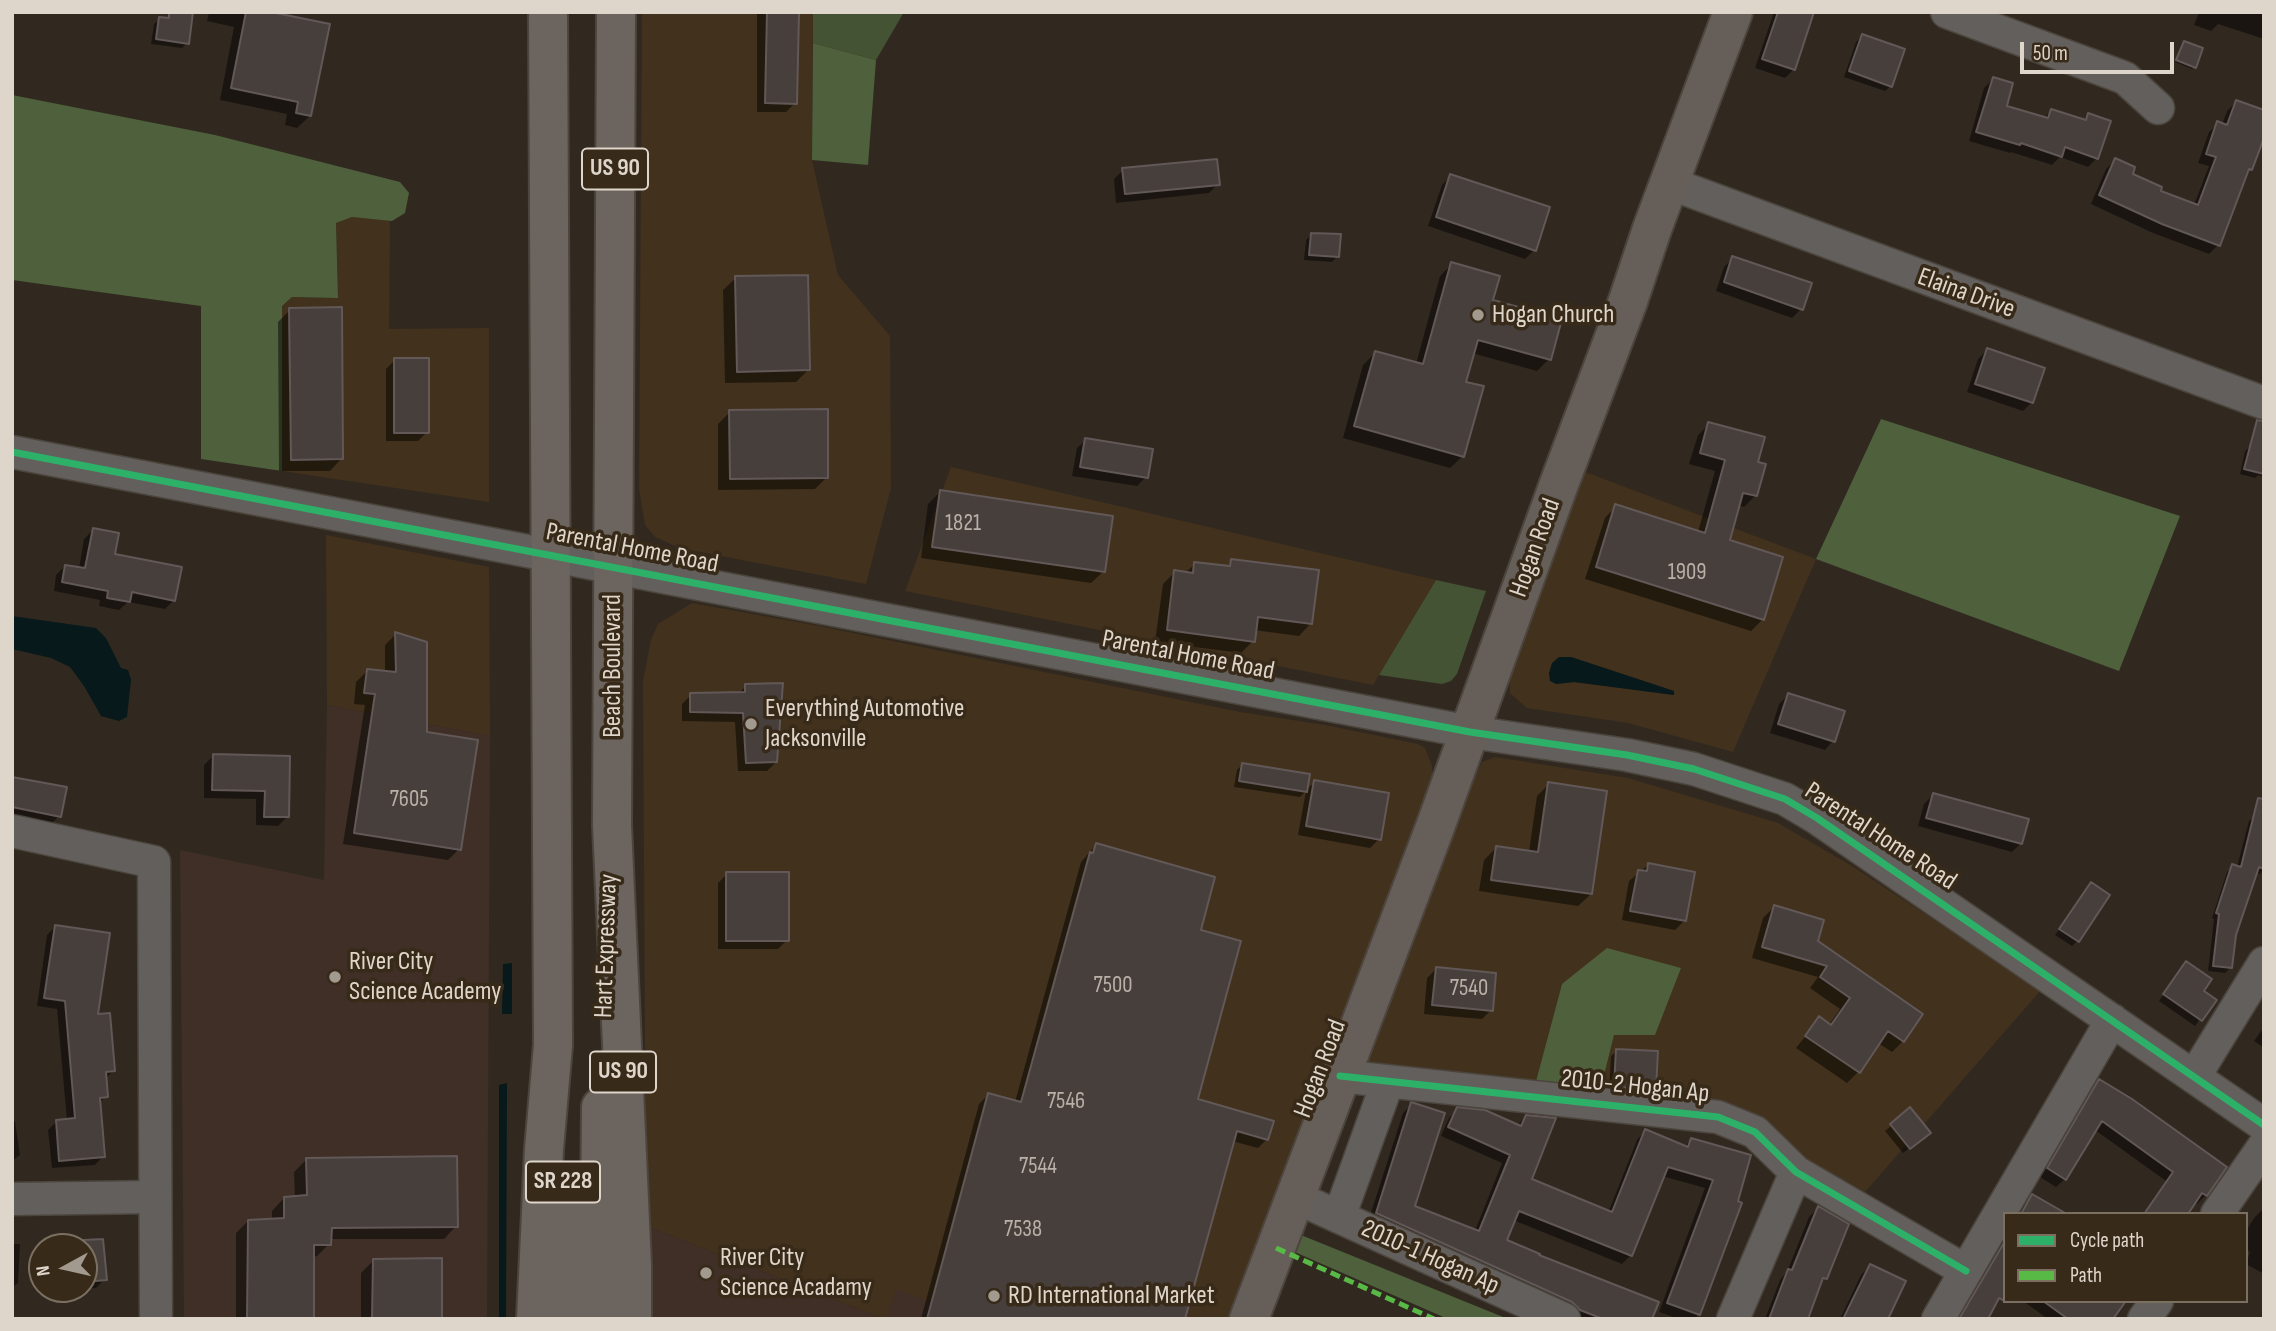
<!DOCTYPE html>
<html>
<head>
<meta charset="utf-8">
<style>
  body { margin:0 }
  #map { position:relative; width:2276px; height:1331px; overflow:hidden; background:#312920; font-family:"Sofia Sans Condensed",sans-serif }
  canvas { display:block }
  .frame { position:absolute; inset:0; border:14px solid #dfd6cb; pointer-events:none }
  .legend { position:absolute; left:2003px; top:1212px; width:245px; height:91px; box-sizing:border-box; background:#382a19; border:2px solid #7b6f60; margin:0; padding:9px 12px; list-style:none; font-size:21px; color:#dfd6cb }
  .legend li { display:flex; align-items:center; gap:14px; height:35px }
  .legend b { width:35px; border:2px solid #7b6f60 }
  .north { position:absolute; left:28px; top:1233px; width:70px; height:70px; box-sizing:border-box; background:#382a19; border:2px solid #7b6f60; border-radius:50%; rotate:262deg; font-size:19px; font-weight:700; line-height:28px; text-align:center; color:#dfd6cb }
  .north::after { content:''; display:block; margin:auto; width:24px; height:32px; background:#a2998f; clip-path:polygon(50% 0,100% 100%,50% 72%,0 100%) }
  .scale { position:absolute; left:2020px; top:42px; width:154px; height:32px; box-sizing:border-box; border:4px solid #dfd6cb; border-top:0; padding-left:9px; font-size:21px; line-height:24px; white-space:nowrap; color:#dfd6cb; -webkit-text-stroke:5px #382a19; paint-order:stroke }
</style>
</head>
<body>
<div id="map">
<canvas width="2276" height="1331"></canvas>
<div class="frame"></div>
<ul class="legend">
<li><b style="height:9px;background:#2db169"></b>Cycle path</li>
<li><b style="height:9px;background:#58b947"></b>Path</li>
</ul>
<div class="north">N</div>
<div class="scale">50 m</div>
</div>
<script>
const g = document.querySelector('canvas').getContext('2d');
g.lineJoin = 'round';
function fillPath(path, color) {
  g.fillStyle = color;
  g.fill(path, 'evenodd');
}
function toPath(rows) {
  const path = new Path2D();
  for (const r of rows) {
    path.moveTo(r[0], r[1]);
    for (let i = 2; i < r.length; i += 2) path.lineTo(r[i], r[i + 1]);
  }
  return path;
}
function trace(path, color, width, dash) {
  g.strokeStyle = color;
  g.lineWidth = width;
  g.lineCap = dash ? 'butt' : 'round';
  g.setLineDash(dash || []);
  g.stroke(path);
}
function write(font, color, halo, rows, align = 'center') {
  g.font = font + ' "Sofia Sans Condensed",sans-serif';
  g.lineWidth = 7;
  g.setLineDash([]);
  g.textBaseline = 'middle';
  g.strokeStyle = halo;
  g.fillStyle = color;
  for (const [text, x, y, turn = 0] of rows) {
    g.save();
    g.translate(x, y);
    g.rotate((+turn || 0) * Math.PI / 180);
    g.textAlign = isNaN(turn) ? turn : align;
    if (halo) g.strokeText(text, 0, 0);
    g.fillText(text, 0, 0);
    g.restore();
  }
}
fillPath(toPath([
  [642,12,813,12,812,160,838,275,890,336,891,488,866,584,680,548,655,537,645,525,639,488],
  [352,217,390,220,389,329,489,328,489,502,282,471,282,306,292,297,338,298,336,223],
  [951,467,1436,580,1373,685,905,591],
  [1585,472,1816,559,1733,752,1628,723,1527,708,1510,693,1509,677],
  [1571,657,1674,691,1674,695,1574,682,1556,684,1550,680,1549,673],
  [326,535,489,567,490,736,327,705],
  [692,603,819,626,1240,712,1325,725,1418,744,1425,748,1432,766,1432,776,1367,953,1330,1074,1240,1319,884,1319,646,1226,643,681,651,640,658,624],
  [1495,757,1628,778,1778,823,1852,866,2041,990,1865,1192,1806,1159,1760,1116,1700,1101,1600,1092,1614,1035,1562,984,1535,1085,1359,1068,1471,782,1482,762]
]), '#42311c');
fillPath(toPath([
  [327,705,490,736,487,1319,184,1319,180,850,324,880],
  [646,1226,884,1319,646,1319],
  [896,1289,972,1319,885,1319]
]), '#3f2f26');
fillPath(toPath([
  [813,12,904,12,876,60,813,43],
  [1436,580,1486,591,1457,674,1451,681,1442,684,1379,675]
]), '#445333');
fillPath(toPath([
  [813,43,876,60,868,165,812,160],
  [12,95,215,135,400,182,409,193,405,213,392,221,352,217,336,223,338,298,292,297,282,306,282,471,201,459,201,306,12,280],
  [1881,419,2180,516,2119,671,1816,559],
  [1607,948,1681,968,1655,1035,1614,1035,1600,1092,1535,1085,1562,984],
  [1296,1233,1508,1319,1448,1319,1290,1250]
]), '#4e613c');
fillPath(toPath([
  [12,616,96,628,106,638,121,668,128,670,131,680,127,717,119,721,101,716,84,686,70,667,51,658,12,649],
  [1559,657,1571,657,1674,691,1674,695,1574,682,1556,684,1550,681,1549,673,1552,663],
  [512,963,512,1014,502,1014,503,964],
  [507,1083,506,1319,499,1319,499,1085]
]), '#07191a');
fillPath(toPath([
  [209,12,269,12,310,116,297,128,285,125,287,114,220,100,234,27,207,21],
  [757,12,797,12,795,103,786,112,757,112],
  [1774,12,1803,12,1794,69,1785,78,1755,68],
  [2199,12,2264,12,2264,39,2218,24,2211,31,2194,25],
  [160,19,187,43,182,48,151,44,154,24],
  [1862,36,1891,86,1885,91,1844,77,1856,42],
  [2184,43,2194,67,2192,69,2175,62],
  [1993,79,2005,107,2043,119,2051,111,2083,121,2089,115,2097,158,2088,167,2060,157,2052,165,2011,152,2010,153,1969,141,1984,88],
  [2236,102,2251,169,2244,176,2218,245,2209,254,2153,233,2091,204,2106,169,2115,160,2130,175,2158,192,2194,205,2209,166,2198,163,2209,132,2218,124,2222,125,2227,111],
  [1123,170,1218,184,1209,193,1116,203,1114,179],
  [1451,176,1534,250,1525,259,1428,226,1442,185],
  [1311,235,1338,256,1332,262,1304,260,1306,240],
  [1733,258,1801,309,1792,318,1716,291,1724,267],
  [1452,264,1549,359,1537,371,1472,353,1464,383,1463,456,1450,468,1343,438,1363,365,1375,353,1416,364,1440,276],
  [736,278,808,370,796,382,725,383,723,290],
  [290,310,342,458,330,471,279,471,278,322],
  [1987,350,2032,402,2023,411,1967,392,1978,359],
  [395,360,427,432,418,441,386,441,386,369],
  [730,412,827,477,815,489,718,490,718,424],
  [1709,424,1755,464,1755,496,1744,507,1738,505,1728,542,1781,558,1762,620,1751,631,1585,579,1605,518,1616,506,1698,532,1715,471,1689,464,1698,435],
  [1086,440,1146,477,1137,486,1072,476,1077,448],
  [2251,446,2264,449,2264,477,2258,475,2255,478,2240,474,2245,451],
  [940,492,1104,571,1091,583,921,558,928,504],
  [93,530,113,556,174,600,165,609,128,602,119,610,99,606,100,600,54,591,56,575,65,566,79,569,84,539],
  [1232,561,1311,623,1299,636,1254,630,1253,641,1241,653,1155,642,1163,584,1175,572,1185,573,1195,564,1225,568],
  [396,634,459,849,448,860,343,844,365,705,354,704,356,682,367,671,385,673,385,645],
  [746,686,776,762,767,771,738,771,735,722,682,721,682,704,691,695,738,694],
  [1788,695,1833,741,1825,750,1770,733,1779,704],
  [213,756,288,757,287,817,278,826,256,825,256,799,204,798,204,765],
  [1242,765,1305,791,1315,782,1379,839,1370,848,1298,835,1306,791,1300,797,1234,787,1237,770],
  [12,779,59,816,50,825,12,818],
  [1549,784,1591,894,1578,906,1479,891,1484,860,1496,848,1529,852,1537,796],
  [2264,792,2264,870,2260,874,2256,873,2234,935,2231,967,2225,973,2208,971,2214,919,2212,918,2227,872,2233,866,2237,867,2249,821,2256,816],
  [1933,795,2021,843,2012,852,1918,826,1924,804],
  [1096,845,1199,931,1196,1101,1267,1139,1258,1148,1232,1141,1184,1319,921,1319,979,1104,988,1095,1015,1102,1081,862],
  [1648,865,1684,921,1675,930,1622,920,1629,881],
  [727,874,787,940,778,949,718,949,718,883],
  [2091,885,2077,941,2072,946,2055,935],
  [1774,907,1816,942,1903,1041,1892,1052,1878,1043,1858,1072,1847,1083,1796,1048,1819,1019,1829,1025,1840,1009,1810,988,1818,977,1752,958,1763,918],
  [55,927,96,1016,113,1071,105,1079,106,1096,99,1104,103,1156,95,1165,52,1168,48,1130,56,1122,67,1121,57,1009,37,1006,47,935],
  [1436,969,1491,1010,1482,1019,1424,1014,1427,978],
  [2181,969,2202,991,2214,1000,2195,1026,2159,1001],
  [2264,1027,2264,1048,2254,1041],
  [1617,1051,1655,1090,1649,1095,1609,1092,1611,1056],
  [2099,1081,2206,1195,2197,1204,2194,1201,2186,1214,2143,1214,2166,1181,2095,1130,2065,1179,2056,1187,2040,1177,2091,1090],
  [1412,1104,1413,1207,1475,1231,1502,1163,1441,1136,1449,1118,1458,1109,1517,1126,1526,1116,1530,1180,1608,1213,1637,1140,1645,1131,1684,1147,1691,1140,1749,1157,1699,1314,1694,1319,1679,1319,1659,1312,1705,1188,1662,1176,1631,1255,1622,1264,1513,1220,1505,1241,1650,1319,1573,1319,1368,1222,1403,1113],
  [1910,1110,1923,1138,1903,1153,1885,1131],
  [15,1121,20,1155,12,1161,12,1122],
  [306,1160,456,1226,444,1239,329,1239,329,1244,317,1256,313,1257,313,1319,236,1319,236,1233,248,1221,272,1220,272,1211,284,1198,295,1198,294,1172],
  [2032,1196,2045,1214,2018,1214,2024,1205],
  [1818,1208,1825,1278,1819,1285,1806,1319,1765,1319,1780,1280,1787,1272,1809,1217],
  [2263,1209,2264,1210,2264,1274,2246,1264,2250,1252,2246,1249,2246,1231,2254,1218],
  [2005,1237,2005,1288,1986,1319,1957,1319],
  [102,1240,105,1279,96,1288,51,1292,51,1289,84,1289,84,1247,54,1247,56,1245],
  [12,1244,20,1244,18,1283,14,1286,14,1319,12,1319],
  [373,1261,440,1319,361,1319,361,1273],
  [1870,1266,1886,1319,1840,1319,1861,1275],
  [2023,1301,2125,1301,2113,1319,2048,1319],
  [58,1318,103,1318,103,1319,58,1319]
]), '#0007');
const building = toPath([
  [169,12,193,12,189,44,156,39,159,17,169,18,169,12],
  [246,12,271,12,330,24,311,116,296,113,298,102,231,88,246,12],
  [767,12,799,12,797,104,765,103,767,12],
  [1778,12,1814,12,1795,70,1762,59,1778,12],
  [1862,34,1905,49,1892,87,1849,71,1862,34],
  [2184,41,2203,48,2196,68,2176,60,2184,41],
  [1993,77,2013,83,2007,106,2048,118,2051,109,2086,120,2088,113,2111,121,2098,159,2065,147,2062,157,2021,143,2020,145,1976,132,1993,77],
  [2236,100,2264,110,2264,138,2252,170,2249,169,2220,246,2162,224,2099,195,2115,158,2135,167,2133,174,2162,187,2161,191,2198,205,2216,157,2206,154,2217,121,2227,125,2236,100],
  [1217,159,1220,185,1125,194,1122,168,1217,159],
  [1450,174,1550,207,1536,251,1436,217,1450,174],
  [1311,233,1341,234,1339,257,1309,255,1311,233],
  [1732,256,1812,283,1803,310,1724,282,1732,256],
  [1451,262,1500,276,1493,300,1562,319,1551,360,1478,340,1466,382,1484,386,1464,457,1354,426,1375,351,1423,364,1451,262],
  [808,275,810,370,737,372,735,276,808,275],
  [342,307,343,459,291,460,289,308,342,307],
  [1987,348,2045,368,2033,403,1975,384,1987,348],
  [394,358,429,358,429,433,394,433,394,358],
  [828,409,828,478,730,479,729,410,828,409],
  [2257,420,2264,421,2264,474,2244,469,2257,420],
  [1708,422,1765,437,1758,462,1766,464,1757,496,1743,493,1730,540,1783,557,1764,620,1596,567,1615,504,1705,533,1725,460,1700,453,1708,422],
  [1085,438,1153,449,1148,478,1080,467,1085,438],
  [940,490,1113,516,1105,572,932,547,940,490],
  [93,528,119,533,115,554,182,567,175,601,132,592,130,602,107,598,108,591,62,582,65,565,85,568,93,528],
  [1231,559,1319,570,1312,624,1258,617,1255,642,1167,630,1174,570,1193,573,1194,562,1230,566,1231,559],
  [395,632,427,642,427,732,478,740,461,850,354,833,375,694,364,693,367,669,396,672,395,632],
  [783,683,777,762,746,763,743,713,690,712,690,693,745,692,745,684,783,683],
  [1788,693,1845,711,1835,742,1778,724,1788,693],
  [213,754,290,756,289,817,264,817,265,791,212,790,213,754],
  [1242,763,1310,774,1307,792,1239,781,1242,763],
  [12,777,67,787,61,817,12,807,12,777],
  [1314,780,1389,793,1381,840,1306,826,1314,780],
  [1548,782,1607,791,1592,894,1491,880,1496,846,1538,852,1548,782],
  [1933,793,2029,819,2022,844,1926,818,1933,793],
  [2258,798,2264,799,2264,869,2259,867,2236,935,2232,968,2213,966,2219,914,2216,913,2232,864,2241,867,2258,798],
  [1096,843,1215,877,1201,930,1241,941,1198,1099,1274,1121,1268,1140,1237,1131,1185,1319,927,1319,988,1093,1021,1102,1090,852,1093,853,1096,843],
  [1648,863,1695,872,1686,921,1630,911,1638,870,1647,871,1648,863],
  [726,872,789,872,789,941,726,941,726,872],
  [2091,882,2110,895,2079,942,2059,929,2091,882],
  [1774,905,1824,920,1818,941,1923,1014,1904,1042,1888,1031,1860,1073,1805,1036,1819,1016,1831,1025,1850,998,1820,977,1827,966,1762,947,1774,905],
  [55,925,110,933,98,1014,110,1013,115,1071,106,1072,108,1097,100,1098,105,1157,59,1161,56,1120,75,1118,65,1001,44,998,55,925],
  [2186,961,2212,979,2204,991,2217,1000,2202,1021,2163,994,2186,961],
  [1436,967,1496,973,1493,1011,1432,1005,1436,967],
  [1616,1049,1658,1051,1656,1090,1614,1087,1616,1049],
  [2099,1079,2132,1099,2227,1167,2207,1196,2202,1193,2188,1214,2144,1214,2173,1172,2102,1121,2066,1180,2047,1168,2099,1079],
  [1411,1102,1445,1113,1415,1206,1479,1231,1510,1155,1448,1127,1457,1107,1485,1110,1521,1126,1526,1115,1556,1118,1532,1179,1612,1212,1645,1129,1688,1147,1691,1138,1751,1155,1738,1201,1742,1203,1700,1315,1667,1303,1713,1180,1668,1167,1632,1256,1519,1211,1507,1240,1540,1254,1539,1255,1659,1302,1652,1319,1603,1319,1580,1310,1572,1302,1376,1213,1411,1102],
  [1910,1107,1931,1133,1910,1149,1890,1124,1910,1107],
  [457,1156,458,1227,332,1228,331,1245,314,1245,314,1319,247,1319,248,1220,284,1218,284,1197,307,1195,306,1158,457,1156],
  [2032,1194,2067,1214,2021,1214,2032,1194],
  [1818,1206,1849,1224,1827,1279,1823,1278,1808,1319,1769,1319,1788,1269,1792,1270,1818,1206],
  [103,1239,107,1280,84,1282,84,1240,103,1239],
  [2005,1241,2005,1301,1999,1298,1988,1319,1959,1319,2005,1241],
  [442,1258,442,1319,372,1319,373,1259,442,1258],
  [1870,1264,1906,1281,1888,1319,1843,1319,1870,1264],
  [2043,1301,2126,1301,2113,1319,2068,1319,2043,1301]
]);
fillPath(building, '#473f3c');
trace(building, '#615857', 2);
const minor = toPath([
  [1947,12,2125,78,2158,108],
  [1669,183,2264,403],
  [12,452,1470,732,1627,755,1694,769,1785,799,1817,818,2264,1125],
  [12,831,154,862,156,1319],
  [1340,1076,1718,1117,1755,1132,1796,1172,1966,1271],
  [2194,1077,2264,963],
  [1295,1197,1564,1319],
  [12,1199,154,1197],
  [2217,1214,2264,1146],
  [1339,1217,1388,1081],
  [1733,1319,1796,1172],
  [1938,1319,2112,1020],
  [2144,1319,2157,1301]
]);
const major = toPath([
  [1249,1319,1434,830,1559,484,1628,301,1652,229,1733,12]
]);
const highway = toPath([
  [616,12,612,825,632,1265,632,1319],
  [563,1191,568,1319],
  [536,1319,544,1149,553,1045,548,12],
  [599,1319,601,1107]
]);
trace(minor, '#4b453d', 35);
trace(major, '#4b453d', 42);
trace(highway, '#4b453d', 42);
trace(minor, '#635f5c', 32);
trace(major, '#665f59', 38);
trace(highway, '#6c655f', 38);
trace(toPath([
  [1276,1248,1434,1319]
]), '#58b947', 5, [10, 5]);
trace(toPath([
  [12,452,1470,732,1627,755,1694,769,1785,799,1817,818,2264,1125],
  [1340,1076,1718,1117,1755,1132,1796,1172,1966,1271]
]), '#2db169', 7);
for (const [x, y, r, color] of [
  [1478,315,7,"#a2998f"],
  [751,724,7,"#a2998f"],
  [335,977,7,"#a2998f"],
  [706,1273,7,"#a2998f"],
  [994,1296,7,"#a2998f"]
]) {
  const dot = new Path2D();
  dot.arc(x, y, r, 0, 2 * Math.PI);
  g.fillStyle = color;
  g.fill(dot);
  trace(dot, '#382a19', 2.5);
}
write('23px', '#b9b0a7', null, [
  ["1821",963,524],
  ["1909",1687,573],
  ["7605",409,800],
  ["7500",1113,986],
  ["7540",1469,989],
  ["7546",1066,1102],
  ["7544",1038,1167],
  ["7538",1023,1230]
]);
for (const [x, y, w] of [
  [615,169,66],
  [623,1072,66],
  [563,1182,74]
]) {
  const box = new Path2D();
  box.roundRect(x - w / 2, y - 20.5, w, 41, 5);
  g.fillStyle = '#382a19';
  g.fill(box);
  trace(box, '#dfd6cb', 2);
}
write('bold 24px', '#dfd6cb', null, [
  ["US 90",615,169],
  ["US 90",623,1072],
  ["SR 228",563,1182]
]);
write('26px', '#dfd6cb', '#382a19', [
  ["Elaina Drive",1966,294,20],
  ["Hogan Road",1536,548,-70],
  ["Parental Home Road",632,549,11],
  ["Parental Home Road",1188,656,11],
  ["Beach Boulevard",613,666,-90],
  ["Parental Home Road",1880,837,33],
  ["Hart Expressway",607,946,-88],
  ["Hogan Road",1321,1069,-69],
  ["2010-2 Hogan Ap",1635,1087,6],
  ["2010-1 Hogan Ap",1430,1258,24]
]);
write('26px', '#dfd6cb', '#382a19', [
  ["Hogan Church",1492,315],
  ["Everything Automotive",765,709],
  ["Jacksonville",765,739],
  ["River City",349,962],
  ["Science Academy",349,992],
  ["River City",720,1258],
  ["Science Acadamy",720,1288],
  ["RD International Market",1008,1296]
], 'left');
</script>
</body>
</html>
